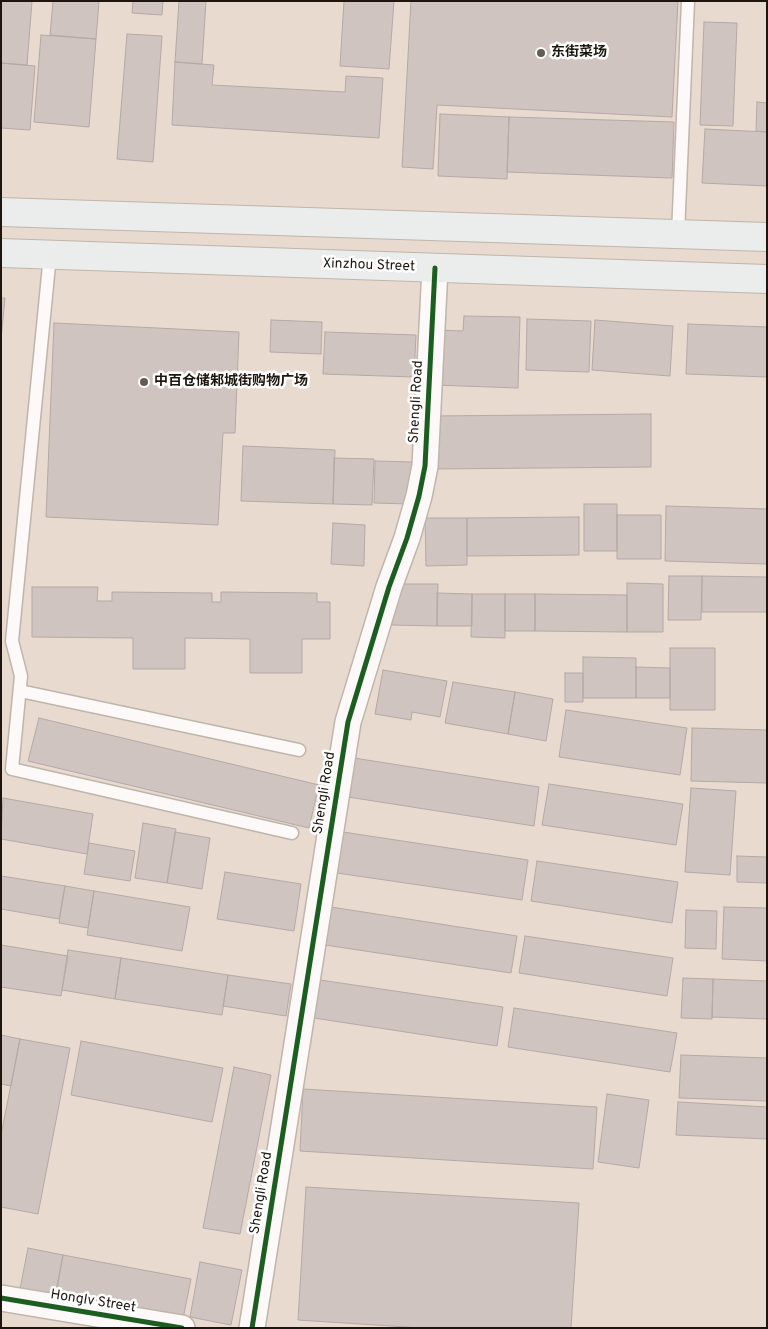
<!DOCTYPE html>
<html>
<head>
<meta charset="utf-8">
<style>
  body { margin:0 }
  #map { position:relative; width:768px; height:1329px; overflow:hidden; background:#e8dace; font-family:Overpass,sans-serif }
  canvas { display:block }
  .frame { position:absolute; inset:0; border:2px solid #1e160e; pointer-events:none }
</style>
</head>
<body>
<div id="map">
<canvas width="768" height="1329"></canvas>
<div class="frame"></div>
</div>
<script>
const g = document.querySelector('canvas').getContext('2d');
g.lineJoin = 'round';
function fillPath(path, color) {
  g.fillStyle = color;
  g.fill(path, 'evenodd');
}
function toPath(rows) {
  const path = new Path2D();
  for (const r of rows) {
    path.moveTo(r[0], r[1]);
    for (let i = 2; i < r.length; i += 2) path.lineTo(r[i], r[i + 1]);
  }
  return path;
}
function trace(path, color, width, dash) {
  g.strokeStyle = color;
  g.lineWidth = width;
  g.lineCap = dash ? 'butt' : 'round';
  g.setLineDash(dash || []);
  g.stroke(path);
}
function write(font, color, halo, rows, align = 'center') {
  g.font = font + ' Overpass,"Noto Sans SC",sans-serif';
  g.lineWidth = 5;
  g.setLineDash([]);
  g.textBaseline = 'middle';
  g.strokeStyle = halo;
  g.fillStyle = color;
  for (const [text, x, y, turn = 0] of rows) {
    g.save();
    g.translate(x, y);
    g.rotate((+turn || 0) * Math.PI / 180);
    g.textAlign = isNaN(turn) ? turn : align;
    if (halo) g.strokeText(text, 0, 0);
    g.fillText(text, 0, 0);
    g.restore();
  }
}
const building = toPath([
  [1,1,32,1,27,65,1,63,1,1],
  [53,1,99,1,96,39,50,35,53,1],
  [133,1,163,1,162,15,132,13,133,1],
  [179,1,206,1,202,64,175,62,179,1],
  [344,1,394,1,389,69,340,66,344,1],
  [411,1,678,1,672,117,437,105,433,169,402,167,411,1],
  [704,22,737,23,733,126,700,125,704,22],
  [127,34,162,36,153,162,117,159,127,34],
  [41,35,96,39,89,127,34,122,41,35],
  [175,62,214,65,212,85,345,92,346,76,383,78,379,138,172,125,175,62],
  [1,63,35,66,30,130,1,128,1,63],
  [757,102,767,103,767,132,756,131,757,102],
  [440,114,509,117,507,179,438,176,440,114],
  [509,117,674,122,672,178,507,172,509,117],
  [705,129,767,132,767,186,702,183,705,129],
  [1,298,5,298,1,339,1,298],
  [464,316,520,317,518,388,434,385,436,330,463,331,464,316],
  [527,319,591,321,589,372,526,370,527,319],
  [271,320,322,322,321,354,270,352,271,320],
  [595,320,673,326,670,376,592,370,595,320],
  [54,323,239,332,235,433,223,433,218,525,46,517,54,323],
  [688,324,767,327,767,377,686,374,688,324],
  [325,332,416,335,414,377,323,374,325,332],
  [651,414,651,467,434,469,433,416,651,414],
  [243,446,335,450,333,504,241,501,243,446],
  [334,458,374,459,372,505,333,504,334,458],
  [375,461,412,462,410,504,374,503,375,461],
  [584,504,617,504,617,551,584,551,584,504],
  [666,506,767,509,767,564,665,561,666,506],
  [617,515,661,515,661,559,617,559,617,515],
  [579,517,579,555,467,556,467,518,579,517],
  [425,518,467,518,467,565,426,566,425,518],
  [333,523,365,525,364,566,331,564,333,523],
  [669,576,702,576,701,620,668,620,669,576],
  [702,576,767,577,767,612,702,612,702,576],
  [627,583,663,584,663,632,627,632,627,583],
  [400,584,438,584,437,626,392,625,392,597,400,597,400,584],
  [32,587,98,587,97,601,112,601,112,592,212,593,212,602,221,602,221,592,317,593,317,602,330,602,330,639,302,639,302,673,250,673,250,639,185,638,185,669,133,669,133,638,32,637,32,587],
  [437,593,472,594,472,626,437,626,437,593],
  [472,594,505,594,505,638,471,637,472,594],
  [505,594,535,594,535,631,505,631,505,594],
  [535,594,627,595,627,632,535,631,535,594],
  [670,648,715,648,715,710,670,710,670,648],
  [583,657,636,658,636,698,583,698,583,657],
  [636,667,670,668,670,698,636,698,636,667],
  [383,670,447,681,440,717,412,712,411,720,375,714,383,670],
  [565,673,583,673,583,702,565,702,565,673],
  [453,682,515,692,508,734,445,723,453,682],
  [515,692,553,699,546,741,508,734,515,692],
  [566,710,687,728,680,775,559,757,566,710],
  [39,718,319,785,309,828,28,761,39,718],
  [692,728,767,730,767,783,691,781,692,728],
  [354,758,539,787,534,826,348,797,354,758],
  [549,784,683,804,676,845,542,825,549,784],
  [691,788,736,791,730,875,685,872,691,788],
  [3,798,93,814,87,854,1,839,3,798],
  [143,823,176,829,167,883,135,878,143,823],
  [175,832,210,838,202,889,167,883,175,832],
  [343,832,528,860,522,900,337,873,343,832],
  [89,843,135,851,130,881,84,874,89,843],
  [737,856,767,857,767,883,737,882,737,856],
  [537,861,678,882,672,923,531,901,537,861],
  [225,872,301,884,294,931,217,919,225,872],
  [1,876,65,886,59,919,1,909,1,876],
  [65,886,94,891,88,928,59,923,65,886],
  [94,891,190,907,182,951,87,935,94,891],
  [331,907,517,936,511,973,325,945,331,907],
  [724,907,767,908,767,961,722,959,724,907],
  [686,910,717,911,716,949,685,948,686,910],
  [525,936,673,958,667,996,519,973,525,936],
  [1,945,68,956,61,996,1,987,1,945],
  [68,950,121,958,115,999,62,990,68,950],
  [121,958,228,975,222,1015,115,999,121,958],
  [228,975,291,984,286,1016,223,1006,228,975],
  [683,978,713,979,712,1019,681,1018,683,978],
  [713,979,767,981,767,1019,712,1017,713,979],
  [320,980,503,1007,497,1046,314,1018,320,980],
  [514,1008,677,1033,670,1072,508,1047,514,1008],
  [1,1035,20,1039,11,1086,1,1084,1,1035],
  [20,1039,70,1048,38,1214,1,1207,1,1135,20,1039],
  [81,1041,223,1068,212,1122,71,1095,81,1041],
  [681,1055,767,1058,767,1101,679,1098,681,1055],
  [234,1067,271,1075,240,1234,203,1228,234,1067],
  [303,1089,597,1107,593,1169,300,1151,303,1089],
  [607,1094,649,1100,639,1168,598,1162,607,1094],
  [678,1102,767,1107,767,1139,676,1135,678,1102],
  [306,1187,579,1203,571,1328,422,1328,298,1320,306,1187],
  [28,1248,63,1255,54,1301,19,1294,28,1248],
  [63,1255,191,1279,183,1319,56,1295,63,1255],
  [200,1262,242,1270,231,1325,190,1317,200,1262]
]);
fillPath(building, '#d0c4c1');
trace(building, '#b5a8a6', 1);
const service = toPath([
  [678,234,688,1],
  [50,255,12,641,21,676,12,769,292,833],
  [20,691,299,750]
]);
const minor = toPath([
  [1,1298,182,1328],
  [252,1328,348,722,389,587,407,538,419,496,425,466,435,268]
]);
const secondary = toPath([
  [1,212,767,237],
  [1,253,767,279]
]);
trace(service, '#bfb5ab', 15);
trace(minor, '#bfb5ab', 28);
trace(secondary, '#bfb5ab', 30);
trace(service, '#fcf9f8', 12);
trace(minor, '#fcf9f8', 25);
trace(secondary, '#eaedec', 28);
trace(toPath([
  [1,1298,182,1328],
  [252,1328,348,722,389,587,407,538,419,496,425,466,435,268]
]), '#1b5e20', 5);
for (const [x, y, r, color] of [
  [541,53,5,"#655b51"],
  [144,382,5,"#655b51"]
]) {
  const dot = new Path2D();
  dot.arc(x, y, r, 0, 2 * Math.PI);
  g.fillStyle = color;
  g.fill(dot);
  trace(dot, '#fff', 2);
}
write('bold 14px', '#1e160e', '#fff', [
  ["东街菜场",551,53],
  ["中百仓储邾城街购物广场",154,382]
], 'left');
write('14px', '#1e160e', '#fff', [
  ["Xinzhou Street",369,266,2],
  ["Shengli Road",417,402,-87],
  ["Shengli Road",325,793,-81],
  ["Shengli Road",262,1193,-81],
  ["Honglv Street",93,1302,9]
]);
</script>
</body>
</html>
